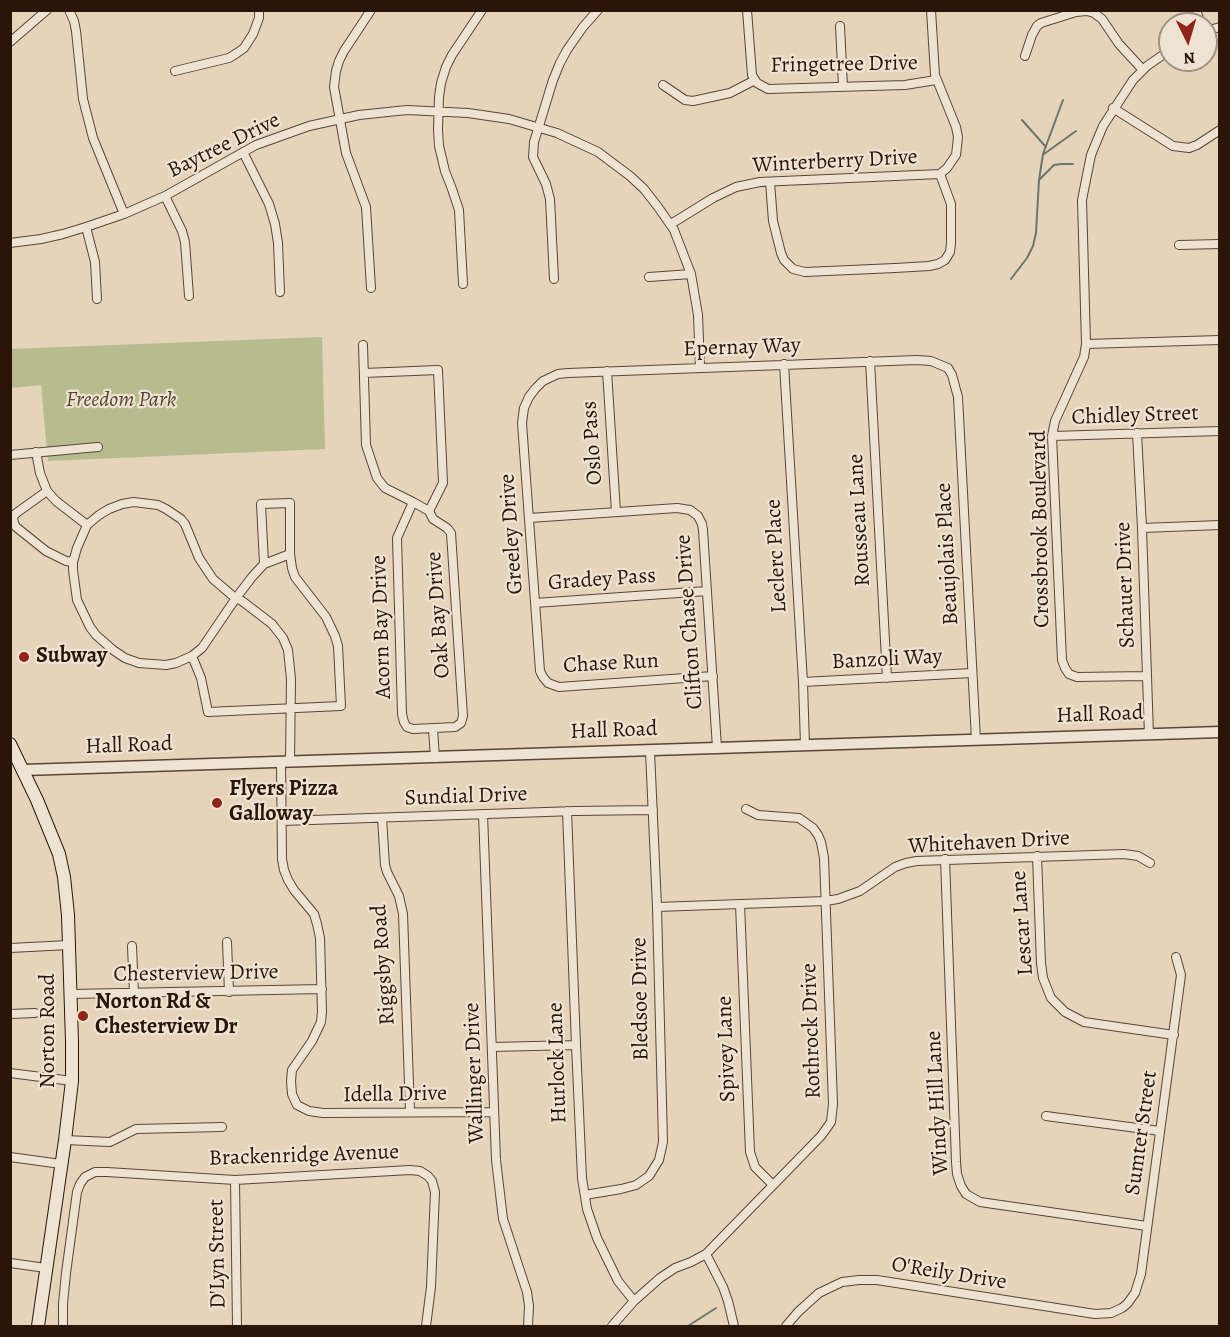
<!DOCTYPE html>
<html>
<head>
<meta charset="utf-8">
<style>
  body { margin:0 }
  #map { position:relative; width:1230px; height:1337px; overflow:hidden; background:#e5d4b9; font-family:Alegreya,serif }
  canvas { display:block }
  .frame { position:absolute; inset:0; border:12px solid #2b1509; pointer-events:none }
  .north { position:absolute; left:1158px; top:12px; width:60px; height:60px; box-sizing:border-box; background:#eee3d2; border:2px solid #a09182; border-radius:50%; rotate:175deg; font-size:16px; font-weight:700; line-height:24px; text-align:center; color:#2b1509 }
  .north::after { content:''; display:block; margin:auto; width:21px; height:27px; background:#8f2418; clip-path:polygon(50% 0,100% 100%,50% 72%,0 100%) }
</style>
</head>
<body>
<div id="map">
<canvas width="1230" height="1337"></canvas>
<div class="frame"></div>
<div class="north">N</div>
</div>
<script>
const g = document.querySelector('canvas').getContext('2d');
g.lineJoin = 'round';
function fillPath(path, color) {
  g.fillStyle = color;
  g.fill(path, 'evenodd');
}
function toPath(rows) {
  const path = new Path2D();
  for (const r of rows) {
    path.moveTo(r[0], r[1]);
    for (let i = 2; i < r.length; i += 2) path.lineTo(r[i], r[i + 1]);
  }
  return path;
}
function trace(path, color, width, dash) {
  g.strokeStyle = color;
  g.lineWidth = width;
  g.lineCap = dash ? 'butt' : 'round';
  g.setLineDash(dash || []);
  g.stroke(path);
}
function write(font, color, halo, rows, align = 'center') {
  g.font = font + ' Alegreya,serif';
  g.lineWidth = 4.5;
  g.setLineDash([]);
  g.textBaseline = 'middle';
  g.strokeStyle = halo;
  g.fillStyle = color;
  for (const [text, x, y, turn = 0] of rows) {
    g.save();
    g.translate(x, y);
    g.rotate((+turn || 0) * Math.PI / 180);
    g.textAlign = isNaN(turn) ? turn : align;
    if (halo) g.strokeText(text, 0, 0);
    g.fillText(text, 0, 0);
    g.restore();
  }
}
fillPath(toPath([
  [322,337,325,449,48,461,41,385,11,388,10,349]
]), '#b6bc8e');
trace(toPath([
  [1022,120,1046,147],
  [1044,154,1076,131],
  [1039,180,1054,165,1061,164,1073,164],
  [1011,279,1027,258,1033,246,1036,233,1039,180,1043,154,1063,100],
  [688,1326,716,1308]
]), '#6b776c', 2);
const minor = toPath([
  [69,10,74,21,76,31,83,99,93,138,124,214],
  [371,10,344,51,339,61,336,71,334,87,346,153,366,207,371,288],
  [747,10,752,75,757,83,768,89,905,85,936,80],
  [931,10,935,75,956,127,958,137,956,155,947,168,940,174],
  [1196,10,1201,24],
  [840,26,843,87],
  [1206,31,1220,27],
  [10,42,47,10],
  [1025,56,1032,35,1037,26,1041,23,1076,12,1087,11,1094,13,1102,19,1119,44,1143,70],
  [175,71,229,58,237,53,244,48,253,34,259,18,259,10],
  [663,85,685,100,693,101,730,93,755,80],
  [1113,108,1173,146,1189,148,1197,145,1220,130],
  [243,152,269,204,275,224,278,243,280,292],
  [770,182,773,221,781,253,784,260,793,269,805,272,895,268,929,266,938,264,945,260,950,252,951,243,951,204,940,174],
  [165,196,182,231,185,242,189,296],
  [671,224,713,198,736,187,760,182,940,174],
  [86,227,95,262,97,299],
  [10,243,41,239,63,234,86,227,124,214,165,196,256,145,309,126,359,115,407,110,468,113,509,119,557,133,598,152,630,176,644,189,658,207,674,230,691,274,698,315,700,367],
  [1179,245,1220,244],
  [649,277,691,274],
  [554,279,550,199,546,184,533,157,534,142,553,80,560,63,567,50,583,27,598,10],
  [463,284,459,210,452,189,445,171,439,146,438,130,439,97,441,83,446,67,452,55,482,10],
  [1086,344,1220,340],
  [363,345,366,445,377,478,385,488,413,502,429,511,433,519,447,528,451,533,463,716,461,723,455,727,413,729,407,727,404,722,402,714,397,538,413,502],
  [870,361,887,678],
  [784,364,803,682,805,746],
  [607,371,616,512],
  [364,373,438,370,443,483,429,511],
  [1137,433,1142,528,1149,735],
  [1052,436,1220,431],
  [36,452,40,473,47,491,56,501,87,525],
  [10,455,98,447],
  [47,491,15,514,13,518,14,523,16,527,46,551,66,561,73,562],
  [529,518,677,508,690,510,698,516,702,524,703,530,717,748],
  [1142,528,1220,525],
  [535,603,707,591],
  [192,656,201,678,208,712,341,706,338,646,335,636,326,617,295,577,292,568,290,554,290,503,261,504,264,564],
  [713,676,559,687,548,683,543,677,540,671,522,423,524,408,529,397,535,389,543,381,558,374,568,373,917,360,931,361,948,368,952,375,958,397,976,740],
  [1147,676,1077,677,1069,674,1065,668,1062,660,1052,436,1055,421,1084,357,1086,344,1082,200,1091,155,1103,126,1133,80,1147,66,1170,50],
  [803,682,972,673],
  [433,729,435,758],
  [281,762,282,859,284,870,288,880,294,890,314,914,317,924,320,938,322,1012,321,1022,312,1041,292,1070,291,1081,292,1094,297,1105,309,1111,323,1113,494,1112],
  [290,762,291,679,288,650,283,638,272,624,242,601,234,597,213,579,199,558,185,524,181,519,166,509,158,505,134,502,122,504,109,509,99,515,87,525,77,548,73,562,73,570,77,600,90,627,96,635,113,650,125,658,139,663,166,665,176,663,192,656,202,648,236,598,252,577,264,564,290,554],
  [567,811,576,1045,582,1178,587,1209,597,1238,618,1281,634,1301],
  [483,814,496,1160,503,1219,527,1292,529,1306,528,1326],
  [382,818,385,865,387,872,399,896,403,914,410,1112],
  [282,821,575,811,653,810],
  [1037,856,1041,963,1043,978,1051,998,1065,1012,1084,1022,1174,1035],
  [945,859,956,1162,957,1174,961,1186,966,1194,980,1202,1147,1226],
  [740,904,750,1152,755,1167,773,1185],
  [657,907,825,901,838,899,860,891,895,867,906,863,917,861,1124,854,1138,856,1150,863],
  [227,942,229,992],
  [132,946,134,994],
  [10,948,69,945],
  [71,994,322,989],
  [10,1014,35,1013],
  [492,1047,576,1045],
  [10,1073,72,1081],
  [1046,1116,1160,1131],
  [65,1140,110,1142,136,1129,222,1127],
  [10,1157,61,1164],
  [235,1180,237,1326],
  [585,1195,621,1189,636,1185,649,1176,659,1160,663,1142,657,907,650,751],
  [706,1254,723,1287,728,1301,734,1326],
  [10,1263,46,1268],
  [63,1326,63,1304,66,1273,77,1192,80,1184,85,1177,95,1172,107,1172,235,1180,410,1170,420,1171,428,1176,432,1181,435,1192,431,1287,426,1326],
  [612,1326,634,1301,660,1278,675,1268,691,1262,706,1254,821,1136,831,1122,833,1104,824,858,821,842,818,835,813,828,799,818,758,815,746,809],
  [786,1326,798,1312,819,1293,842,1282,859,1280,877,1280,1095,1314,1111,1313,1122,1308,1127,1304,1135,1293,1141,1274,1181,975,1176,957]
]);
const tertiary = toPath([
  [23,770,1220,732]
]);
const secondary = toPath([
  [10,744,37,800,59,854,64,877,68,915,72,1042,72,1081,65,1140,38,1326]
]);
trace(minor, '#5a4535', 10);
trace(tertiary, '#5a4535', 13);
trace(secondary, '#2b1509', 14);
trace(minor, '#eee3d2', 8);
trace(tertiary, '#eee3d2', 10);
trace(secondary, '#eee3d2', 12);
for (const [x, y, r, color] of [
  [24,657,6,"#8f2418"],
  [217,803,6,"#8f2418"],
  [83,1016,6,"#8f2418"]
]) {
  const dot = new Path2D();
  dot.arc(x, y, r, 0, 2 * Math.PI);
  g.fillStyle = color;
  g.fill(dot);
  trace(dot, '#eee3d2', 2);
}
write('22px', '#2b1509', '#eee3d2', [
  ["Fringetree Drive",844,65,-1],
  ["Baytree Drive",224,146,-26],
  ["Winterberry Drive",835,162,-3],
  ["Epernay Way",742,348,-2],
  ["Chidley Street",1135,416,-2],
  ["Oslo Pass",593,443,-94],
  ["Rousseau Lane",860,520,-93],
  ["Crossbrook Boulevard",1041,529,-91],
  ["Greeley Drive",512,534,-94],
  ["Beaujolais Place",948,554,-93],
  ["Leclerc Place",777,556,-93],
  ["Gradey Pass",602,580,-4],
  ["Schauer Drive",1126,585,-92],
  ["Oak Bay Drive",439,615,-94],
  ["Clifton Chase Drive",690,622,-94],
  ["Acorn Bay Drive",382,627,-92],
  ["Banzoli Way",887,660,-3],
  ["Chase Run",611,664,-3],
  ["Hall Road",1100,715,-2],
  ["Hall Road",614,731,-2],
  ["Hall Road",129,746,-2],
  ["Sundial Drive",466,797,-2],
  ["Whitehaven Drive",989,843,-3],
  ["Lescar Lane",1023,923,-94],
  ["Riggsby Road",384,965,-94],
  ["Chesterview Drive",196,974,-1],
  ["Bledsoe Drive",641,999,-91],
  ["Norton Road",49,1031,-90],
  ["Rothrock Drive",812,1031,-92],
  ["Spivey Lane",727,1049,-92],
  ["Hurlock Lane",558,1063,-92],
  ["Wallinger Drive",475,1073,-92],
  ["Idella Drive",395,1095,-1],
  ["Windy Hill Lane",938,1103,-93],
  ["Sumter Street",1142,1133,-82],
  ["Brackenridge Avenue",304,1156,-2],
  ["D'Lyn Street",218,1254,-91],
  ["O'Reily Drive",949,1274,9]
]);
write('italic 22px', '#554731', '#eee3d2', [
  ["Freedom Park",121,401]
]);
write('bold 22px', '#2b1509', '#eee3d2', [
  ["Subway",36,657],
  ["Flyers Pizza",229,790],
  ["Galloway",229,815],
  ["Norton Rd &",95,1003],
  ["Chesterview Dr",95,1028]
], 'left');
</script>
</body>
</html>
